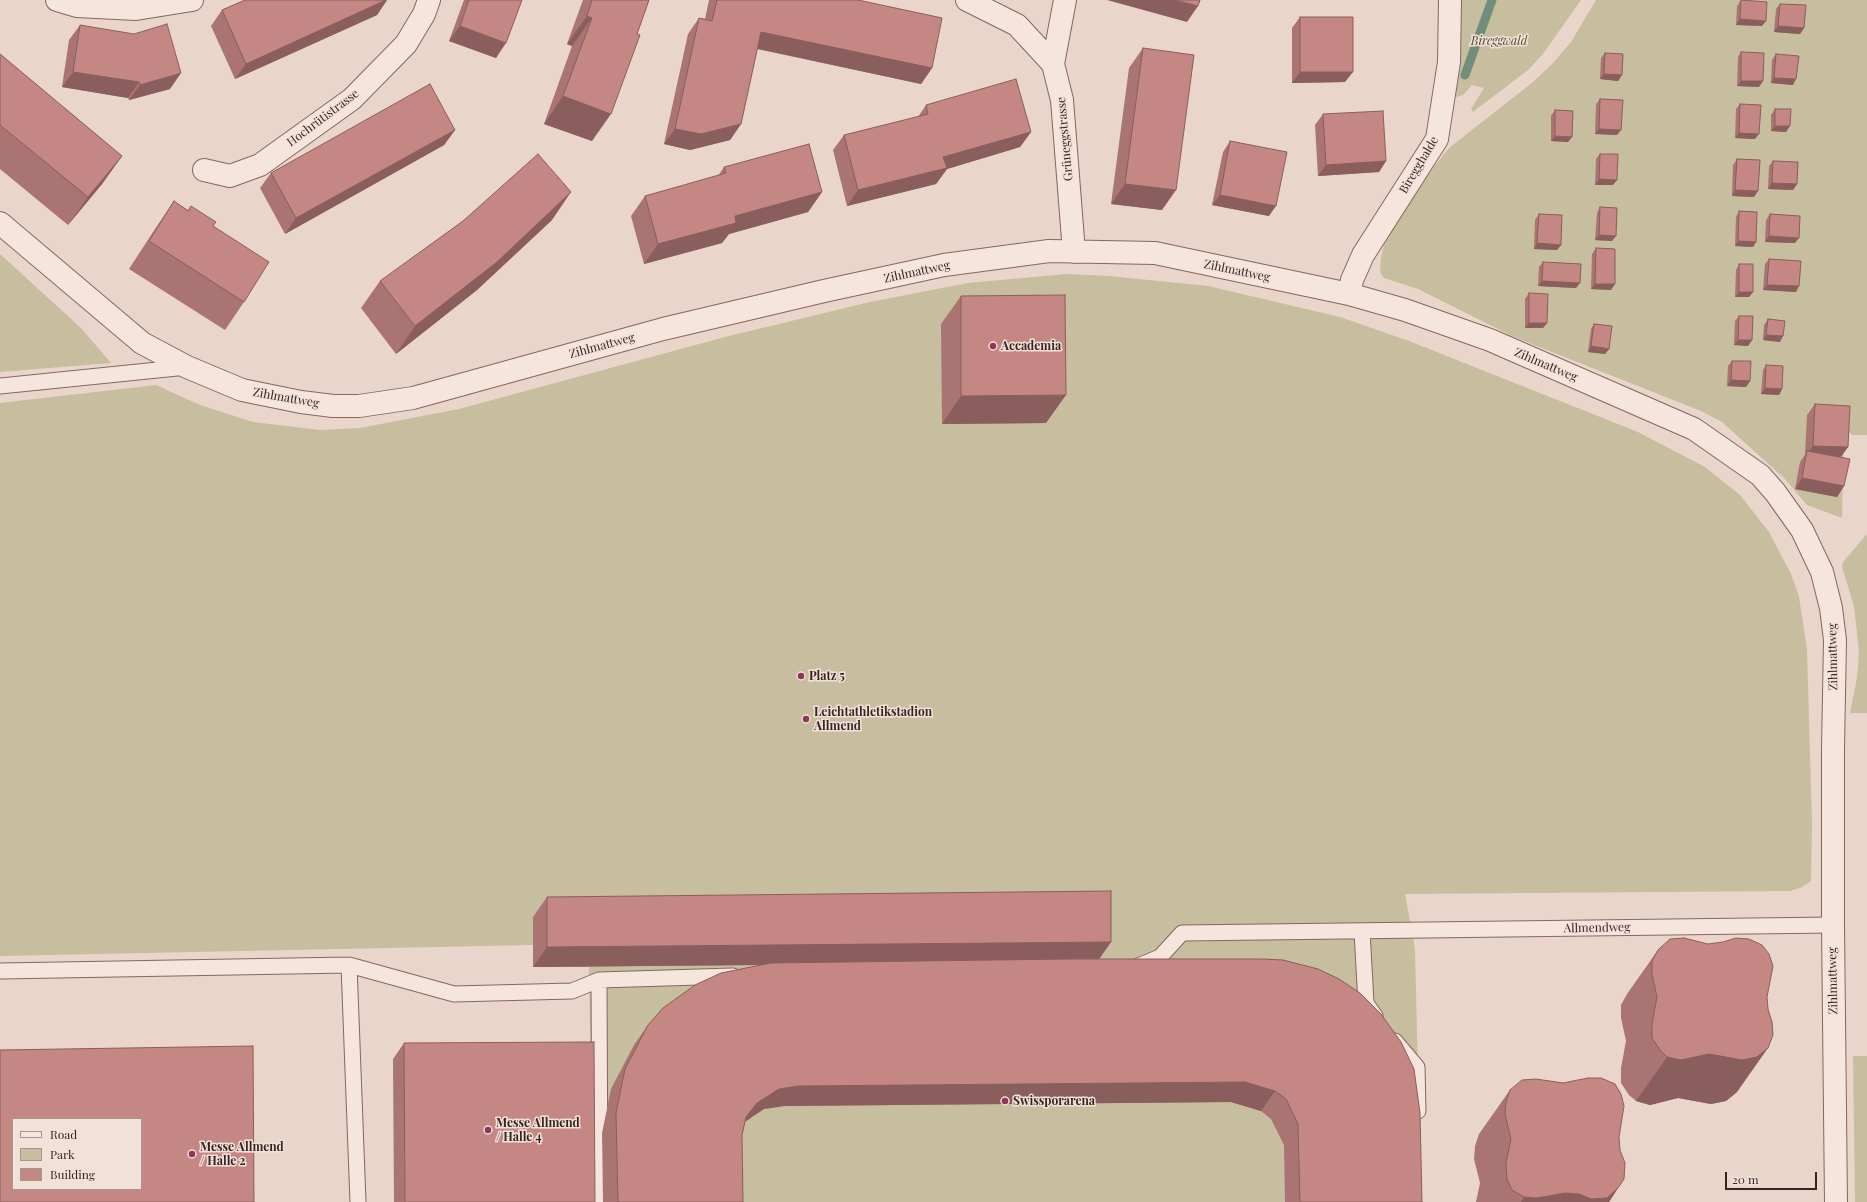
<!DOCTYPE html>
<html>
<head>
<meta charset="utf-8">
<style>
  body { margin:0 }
  #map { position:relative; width:1867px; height:1202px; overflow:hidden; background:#ead5ca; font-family:"Playfair Display",serif }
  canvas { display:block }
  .legend { position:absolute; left:12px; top:1118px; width:130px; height:72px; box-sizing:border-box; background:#f2e1d9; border:1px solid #a79590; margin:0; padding:5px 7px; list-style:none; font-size:12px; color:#372422 }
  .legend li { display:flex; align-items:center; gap:8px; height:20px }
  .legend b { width:20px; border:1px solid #a79590 }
  .scale { position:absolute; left:1725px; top:1172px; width:92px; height:18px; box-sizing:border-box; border:2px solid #372422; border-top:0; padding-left:5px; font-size:12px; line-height:14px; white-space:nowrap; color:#372422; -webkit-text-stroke:3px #f2e1d9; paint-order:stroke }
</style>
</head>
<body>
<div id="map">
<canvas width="1867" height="1202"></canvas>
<ul class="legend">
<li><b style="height:5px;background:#f6e5dd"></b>Road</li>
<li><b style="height:11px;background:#c7bd9f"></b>Park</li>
<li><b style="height:11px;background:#c48784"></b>Building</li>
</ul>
<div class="scale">20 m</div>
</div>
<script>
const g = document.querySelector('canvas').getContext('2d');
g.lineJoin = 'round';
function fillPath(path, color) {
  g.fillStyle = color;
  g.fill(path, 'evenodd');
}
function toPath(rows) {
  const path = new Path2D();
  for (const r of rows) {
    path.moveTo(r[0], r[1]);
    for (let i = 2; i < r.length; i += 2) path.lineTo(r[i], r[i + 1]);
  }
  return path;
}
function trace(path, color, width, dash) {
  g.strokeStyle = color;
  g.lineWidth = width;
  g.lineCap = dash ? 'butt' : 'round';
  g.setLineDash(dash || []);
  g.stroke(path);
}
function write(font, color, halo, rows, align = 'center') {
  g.font = font + ' "Playfair Display",serif';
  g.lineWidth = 3;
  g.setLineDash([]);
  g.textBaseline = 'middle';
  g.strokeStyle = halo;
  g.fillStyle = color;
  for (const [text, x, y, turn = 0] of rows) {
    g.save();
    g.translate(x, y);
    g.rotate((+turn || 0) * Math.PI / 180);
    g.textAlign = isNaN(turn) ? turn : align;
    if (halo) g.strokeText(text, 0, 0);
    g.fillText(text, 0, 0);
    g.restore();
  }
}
fillPath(toPath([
  [1459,0,1581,0,1543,54,1528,70,1473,112,1471,109,1484,88,1472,85,1463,95,1456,97,1454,93],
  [1596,0,1867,0,1867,435,1852,435,1844,427,1842,518,1807,505,1784,478,1722,422,1701,411,1514,337,1418,289,1384,278,1380,272,1381,257,1388,229,1413,193,1449,148,1533,82,1552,64,1571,42],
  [0,254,81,328,111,363,0,372],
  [1067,274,1109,276,1208,286,1340,317,1409,341,1638,432,1705,467,1740,495,1769,532,1791,574,1799,597,1807,650,1812,824,1811,881,1802,887,1790,891,1405,894,1415,949,1421,1202,593,1202,589,967,533,967,533,945,0,956,0,403,156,385,200,405,253,422,320,430,360,428,459,409,725,337,870,302,968,283],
  [1867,534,1867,713,1850,713,1857,678,1859,652,1854,606,1842,567,1843,562],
  [1853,1056,1867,1056,1867,1202,1855,1202]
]), '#c7bd9f');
trace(toPath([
  [1465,75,1492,0]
]), '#718d7c', 9);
const lane = toPath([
  [0,386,187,367],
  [1362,931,1366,1003,1375,1016],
  [349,965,358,1202],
  [1138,966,1160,957,1182,933,1833,925],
  [0,971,349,965,454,994,572,991,599,980,733,976],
  [599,980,600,1202],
  [1395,1041,1417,1067,1418,1111]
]);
const street = toPath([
  [57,0,77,6,136,9,192,0],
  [967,0,1017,25,1053,64,1062,100,1074,252],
  [1053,64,1065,0],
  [204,170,230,176,260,165,352,99,406,44,424,14,429,0],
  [0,223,142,343,187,367,242,390,301,402,333,406,359,406,413,398,663,329,824,291,944,265,1049,251,1155,253,1349,294,1405,310,1490,340,1694,429,1760,475,1775,492,1802,530,1822,572,1831,608,1835,640,1833,748,1833,925,1836,1202],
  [1349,294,1352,280,1363,255,1437,139,1449,62,1450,0]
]);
trace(lane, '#856660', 17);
trace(street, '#856660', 24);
trace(lane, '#f6e5dd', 15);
trace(street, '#f6e5dd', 22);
fillPath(toPath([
  [245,0,387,0,377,15,235,79,211,26,222,10],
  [464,0,522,0,496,58,449,41],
  [583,0,649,0,637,34,592,141,544,124,572,46,567,44],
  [709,0,858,0,932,68,921,84,757,49,741,124,730,140,690,150,664,144,688,34,699,18,705,19],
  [1741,0,1762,26,1736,25,1737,6],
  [1780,4,1804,28,1800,34,1774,32,1776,9],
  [1300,17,1345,82,1292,83,1292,28],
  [80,25,170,89,129,100,128,98,62,87,69,40],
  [1143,48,1162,210,1111,204,1129,68],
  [1741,52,1759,87,1737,86,1738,57],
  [1605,53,1622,75,1618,81,1600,79,1601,58],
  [0,54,122,156,102,184,68,225,0,169],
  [1776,54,1793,85,1771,83,1772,60],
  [1600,99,1617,135,1595,134,1596,104],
  [1740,104,1755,139,1735,138,1736,109],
  [926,105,1031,132,1020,147,947,169,936,184,847,206,833,150,844,135,918,117],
  [1775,109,1786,132,1771,131,1771,115],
  [1555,110,1572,137,1568,142,1551,141,1551,116],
  [1323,114,1386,161,1379,172,1318,176,1315,125],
  [455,130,444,145,285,234,260,188,271,173],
  [1230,141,1269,216,1212,205,1223,152],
  [1600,154,1613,185,1595,185,1596,159],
  [1737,159,1754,197,1732,196,1733,165],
  [1773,161,1797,184,1793,190,1768,189,1769,166],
  [724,167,822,192,808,212,729,234,722,243,644,264,631,216,645,196,718,176],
  [174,201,188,210,191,206,213,226,244,302,225,330,129,269,155,229],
  [1600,207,1612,241,1595,240,1597,213],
  [1739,211,1756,242,1753,247,1735,246,1736,217],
  [1539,214,1561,245,1557,250,1534,249,1535,220],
  [1770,214,1795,243,1765,242,1766,220],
  [552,220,477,290,396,354,361,308,380,281],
  [1596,248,1611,290,1591,289,1592,254],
  [1769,259,1796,292,1763,290,1765,264],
  [1543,262,1576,288,1538,286,1539,267],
  [1739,264,1753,292,1749,297,1735,297,1736,270],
  [1529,293,1547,323,1543,328,1525,328,1525,299],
  [961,296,1046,423,942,424,941,324],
  [1739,316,1752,340,1748,346,1734,345,1735,321],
  [1768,319,1780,342,1763,340,1764,325],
  [1594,324,1609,349,1605,354,1588,352,1591,329],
  [1732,361,1750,381,1746,387,1727,386,1728,366],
  [1766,365,1782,389,1779,395,1761,394,1763,370],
  [1815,404,1848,447,1840,458,1844,486,1837,497,1795,489,1800,462,1805,455,1807,415],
  [547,897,1111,942,1099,959,1262,959,1422,1202,1285,1202,1284,1145,1271,1119,1261,1111,1231,1102,784,1106,764,1109,745,1122,742,1135,743,1202,603,1202,602,1133,611,1089,634,1045,648,1025,758,965,533,967,533,917],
  [1658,950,1737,1092,1726,1101,1711,1104,1678,1098,1650,1105,1636,1101,1629,1095,1621,1083,1621,1068,1626,1041,1621,1018,1621,1005,1627,994],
  [404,1043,595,1202,394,1202,393,1059],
  [1510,1090,1619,1137,1618,1188,1609,1202,1476,1202,1480,1183,1474,1159,1475,1146,1479,1134]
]), '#a97472');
fillPath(toPath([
  [386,0,387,0,377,15,235,79,246,64],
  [1107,0,1175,0,1198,6,1187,22],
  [587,16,592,18,572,46,567,44],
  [1740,19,1766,21,1762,26,1736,25],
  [460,26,506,43,496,58,449,41],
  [1778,26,1804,28,1800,34,1774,32],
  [761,32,932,68,921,84,750,47],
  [73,72,139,82,128,98,62,87],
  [1300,72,1353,72,1345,82,1292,83],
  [181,73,170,89,129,100,140,85],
  [1604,74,1622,75,1618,81,1600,79],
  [1774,78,1796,79,1793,85,1771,83],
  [1741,81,1763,81,1759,87,1737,86],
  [563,96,611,114,592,141,544,124],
  [741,124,730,140,690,150,664,144,675,129],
  [1775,126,1790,126,1786,132,1771,131],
  [1599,129,1621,130,1617,135,1595,134],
  [455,130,444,145,285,234,296,218],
  [1031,132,1020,147,947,169,936,184,847,206,858,190,943,157],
  [1739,133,1759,134,1755,139,1735,138],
  [1555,136,1572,137,1568,142,1551,141],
  [122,156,102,184,68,225,88,197],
  [1386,161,1379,172,1318,176,1326,165],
  [1599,179,1617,180,1613,185,1595,185],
  [1772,183,1797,184,1793,190,1768,189],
  [1125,184,1176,190,1162,210,1111,204],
  [1735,190,1758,191,1754,197,1732,196],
  [571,192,552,220,477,290,396,354,415,326],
  [822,192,808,212,729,234,722,243,644,264,658,244,735,216],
  [1220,195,1276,206,1269,216,1212,205],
  [1599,235,1616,236,1612,241,1595,240],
  [1769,236,1799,238,1795,243,1765,242],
  [1738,241,1756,242,1753,247,1735,246],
  [1537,243,1561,245,1557,250,1534,249],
  [1542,281,1580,283,1576,288,1538,286],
  [1595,284,1615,284,1611,290,1591,289],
  [1767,285,1799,286,1796,292,1763,290],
  [1739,292,1753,292,1749,297,1735,297],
  [1529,323,1547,323,1543,328,1525,328],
  [1766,335,1783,336,1780,342,1763,340],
  [1738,340,1752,340,1748,346,1734,345],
  [1591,346,1609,349,1605,354,1588,352],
  [1731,380,1750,381,1746,387,1727,386],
  [1765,388,1782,389,1779,395,1761,394],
  [1066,395,1046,423,942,424,961,396],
  [1813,446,1848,447,1840,458,1807,454],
  [1802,478,1844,486,1837,497,1795,489],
  [1111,942,1097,962,533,967,547,947],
  [1768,1048,1737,1092,1726,1101,1711,1104,1678,1098,1650,1105,1636,1101,1667,1057],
  [1245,1082,1275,1091,1261,1111,1231,1102,784,1106,764,1109,753,1116,743,1123,746,1117,757,1103,779,1089,798,1086],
  [1618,1188,1609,1202,1521,1202,1524,1197]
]), '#895e5c');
const building = toPath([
  [245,0,386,0,246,64,222,10,245,0],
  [469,0,522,0,506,43,460,26,469,0],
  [592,0,649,0,637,34,640,35,611,114,563,96,592,18,587,16,592,0],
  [717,0,858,0,942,18,932,68,761,32,741,124,701,134,675,129,699,18,712,21,717,0],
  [1175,0,1200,0,1198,6,1175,0],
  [1741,0,1767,2,1766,21,1740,19,1741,0],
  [1780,4,1806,5,1804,28,1778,26,1780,4],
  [1300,17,1353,17,1353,72,1300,72,1300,17],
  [167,24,181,73,140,85,139,82,73,72,80,25,134,34,167,24],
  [1143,48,1194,55,1176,190,1125,184,1143,48],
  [1741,52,1764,53,1763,81,1741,81,1741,52],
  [1605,53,1623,54,1622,75,1604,74,1605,53],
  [0,54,122,156,88,197,0,125,0,54],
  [1776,54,1799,56,1796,79,1774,78,1776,54],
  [1016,79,1031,132,943,157,947,168,858,190,844,135,928,114,926,105,1016,79],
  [430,84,455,130,296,218,271,173,430,84],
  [1600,99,1623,100,1621,130,1599,129,1600,99],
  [1740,104,1761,105,1759,134,1739,133,1740,104],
  [1775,109,1791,109,1790,126,1775,126,1775,109],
  [1555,110,1573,111,1572,137,1555,136,1555,110],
  [1383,111,1386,161,1326,165,1323,114,1383,111],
  [1230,141,1287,152,1276,206,1220,195,1230,141],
  [809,144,822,192,735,216,736,223,658,244,645,196,726,173,724,167,809,144],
  [538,154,571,192,497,262,415,326,380,281,463,221,538,154],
  [1600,154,1618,154,1617,180,1599,179,1600,154],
  [1737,159,1760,160,1758,191,1735,190,1737,159],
  [1773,161,1798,162,1797,184,1772,183,1773,161],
  [174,201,188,211,191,206,216,222,213,226,269,262,244,302,149,241,174,201],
  [1600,207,1617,208,1616,236,1599,235,1600,207],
  [1739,211,1757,212,1756,242,1738,241,1739,211],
  [1539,214,1562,215,1561,245,1537,243,1539,214],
  [1770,214,1800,216,1799,238,1769,236,1770,214],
  [1596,248,1615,249,1615,284,1595,284,1596,248],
  [1769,259,1801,261,1799,286,1767,285,1769,259],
  [1543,262,1581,264,1580,283,1542,281,1543,262],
  [1739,264,1753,264,1753,292,1739,292,1739,264],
  [1529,293,1548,294,1547,323,1529,323,1529,293],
  [1065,295,1066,395,961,396,961,296,1065,295],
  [1739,316,1753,316,1752,340,1738,340,1739,316],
  [1768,319,1785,321,1783,336,1766,335,1768,319],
  [1594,324,1612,326,1609,349,1591,346,1594,324],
  [1732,361,1751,361,1750,381,1731,380,1732,361],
  [1766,365,1783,366,1782,389,1765,388,1766,365],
  [1815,404,1850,406,1848,447,1813,446,1815,404],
  [1807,451,1850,459,1844,486,1802,478,1807,451],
  [1111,891,1111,942,547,947,547,897,1111,891],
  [1684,938,1708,944,1723,942,1736,938,1749,939,1762,945,1769,954,1773,966,1767,997,1768,1009,1772,1022,1773,1035,1768,1048,1757,1057,1742,1060,1709,1054,1681,1060,1667,1057,1660,1050,1652,1038,1652,1024,1657,997,1652,974,1652,961,1658,950,1670,939,1684,938],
  [1068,959,1262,959,1283,960,1318,969,1339,979,1360,993,1381,1014,1401,1042,1414,1069,1420,1113,1422,1202,1300,1202,1298,1124,1286,1099,1275,1091,1245,1082,798,1086,779,1089,757,1103,746,1117,742,1135,743,1202,618,1202,616,1113,625,1069,648,1025,663,1008,695,985,721,973,771,963,1068,959],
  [594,1042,595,1202,405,1202,404,1043,594,1042],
  [253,1046,254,1202,0,1202,0,1050,253,1046],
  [13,1119,141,1119,141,1189,13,1189,13,1119],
  [1588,1078,1601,1078,1615,1084,1621,1094,1624,1106,1619,1137,1620,1150,1625,1163,1624,1179,1618,1188,1607,1198,1591,1199,1579,1194,1565,1193,1537,1198,1524,1197,1512,1190,1507,1179,1506,1163,1511,1139,1505,1114,1506,1102,1510,1090,1522,1080,1536,1079,1563,1083,1588,1078]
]);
fillPath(building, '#c48784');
trace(building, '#895e5c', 1);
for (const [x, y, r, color] of [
  [993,346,4,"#8d3758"],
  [801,676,4,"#8d3758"],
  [806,719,4,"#8d3758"],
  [1005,1101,4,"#8d3758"],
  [488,1130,4,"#8d3758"],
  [192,1154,4,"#8d3758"]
]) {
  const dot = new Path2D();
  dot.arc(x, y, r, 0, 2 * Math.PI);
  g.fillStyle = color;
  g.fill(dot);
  trace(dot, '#f2e1d9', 1.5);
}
write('italic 12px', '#514d2b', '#f2e1d9', [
  ["Bireggwald",1499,41]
]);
write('12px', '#372422', '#f2e1d9', [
  ["Hochrütistrasse",323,118,-37],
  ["Grüneggstrasse",1065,139,-95],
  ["Biregghalde",1419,165,-59],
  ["Zihlmattweg",1237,271,12],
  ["Zihlmattweg",917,272,-12],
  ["Zihlmattweg",602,346,-15],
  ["Zihlmattweg",1546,365,23],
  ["Zihlmattweg",286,398,10],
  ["Zihlmattweg",1833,657,-91],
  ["Allmendweg",1597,928,-1],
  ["Zihlmattweg",1833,981,-91]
]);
write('bold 12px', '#372422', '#f2e1d9', [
  ["Accademia",1001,346],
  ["Platz 5",809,676],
  ["Leichtathletikstadion",814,712],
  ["Allmend",814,726],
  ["Swissporarena",1013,1101],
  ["Messe Allmend",496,1123],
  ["/ Halle 4",496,1137],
  ["Messe Allmend",200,1147],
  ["/ Halle 2",200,1161]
], 'left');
</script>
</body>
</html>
